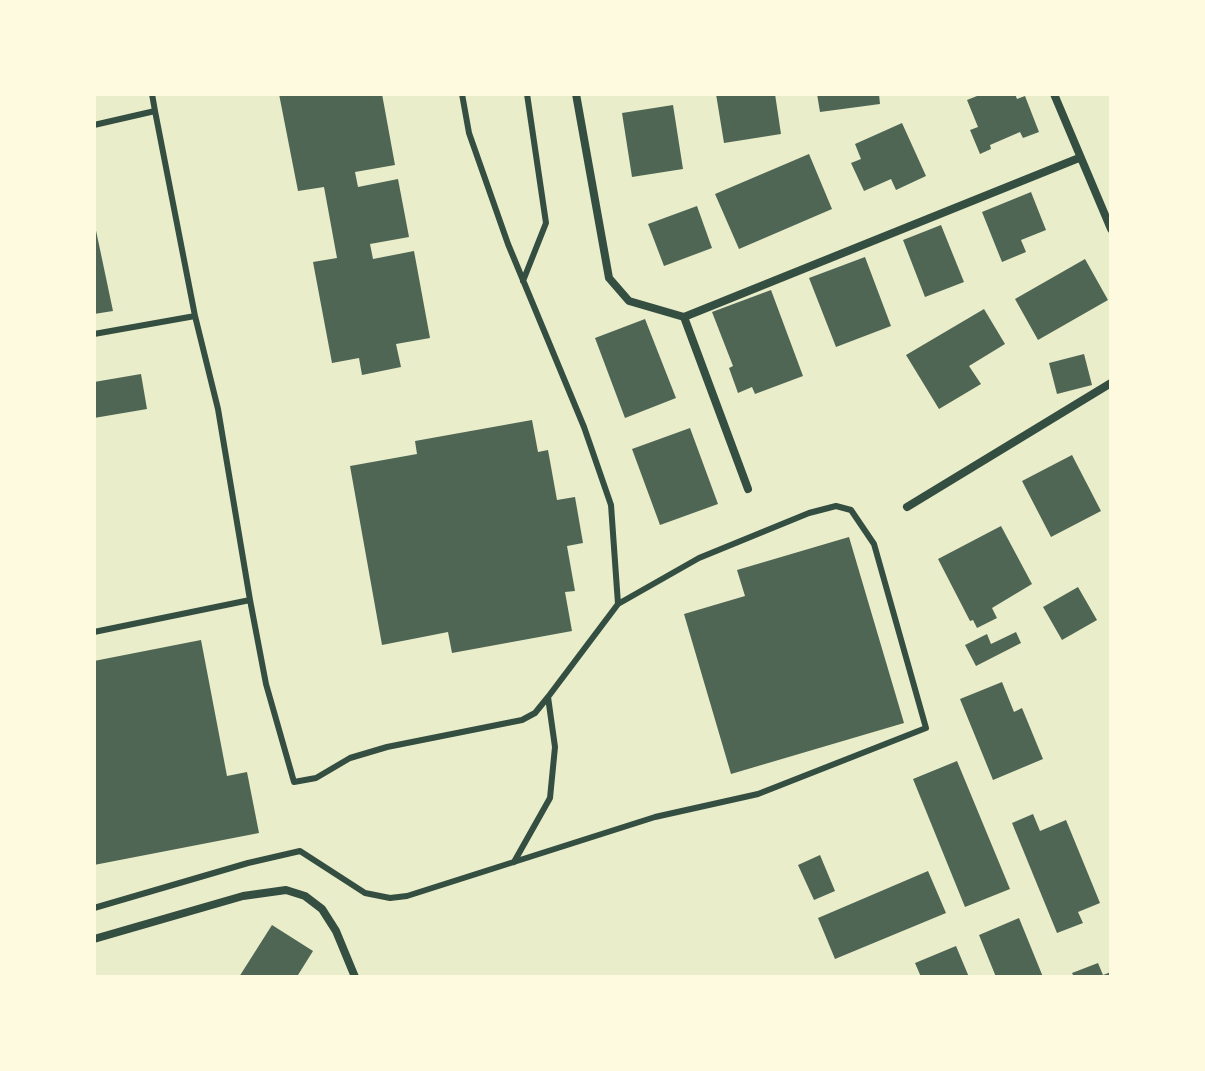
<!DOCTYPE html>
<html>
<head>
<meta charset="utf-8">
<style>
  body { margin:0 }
  #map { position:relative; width:1205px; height:1071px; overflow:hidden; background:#e9edc9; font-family:"DejaVu Sans",sans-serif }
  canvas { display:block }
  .frame { position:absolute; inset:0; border:96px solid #fefae0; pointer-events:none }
</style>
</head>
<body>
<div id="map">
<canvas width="1205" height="1071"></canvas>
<div class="frame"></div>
</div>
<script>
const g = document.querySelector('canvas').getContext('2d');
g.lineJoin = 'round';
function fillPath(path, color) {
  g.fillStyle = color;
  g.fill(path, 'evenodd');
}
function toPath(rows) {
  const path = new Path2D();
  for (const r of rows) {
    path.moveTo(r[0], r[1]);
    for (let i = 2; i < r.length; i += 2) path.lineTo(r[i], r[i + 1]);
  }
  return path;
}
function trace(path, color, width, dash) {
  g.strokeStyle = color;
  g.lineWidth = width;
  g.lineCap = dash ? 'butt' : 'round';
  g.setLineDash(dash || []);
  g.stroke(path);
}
fillPath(toPath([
  [279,94,382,94,395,165,355,172,358,187,398,179,409,237,370,244,373,259,414,251,430,338,396,344,401,367,362,375,359,358,332,363,313,262,337,258,324,187,298,191],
  [716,94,775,94,781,134,724,143],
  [817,94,879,94,880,104,820,112],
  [982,94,1015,94,1017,99,1025,96,1039,132,1023,138,1020,132,990,145,991,149,980,154,970,130,978,127,967,100],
  [673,105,683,169,632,177,622,113],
  [902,123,926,176,896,190,891,179,864,191,851,163,861,159,855,144],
  [809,154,832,209,739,249,715,194],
  [1031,192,1046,230,1021,240,1026,252,1002,262,982,212],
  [697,206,712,248,664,266,648,224],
  [94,221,113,311,94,314],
  [941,225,964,282,925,297,903,240],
  [865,257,891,326,836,347,809,278],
  [1085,259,1108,300,1038,340,1015,299],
  [771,290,803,376,755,394,752,387,738,393,729,368,733,366,712,312],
  [984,309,1005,344,969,366,981,384,939,409,906,355],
  [645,319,676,398,625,418,595,338],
  [1084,354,1092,385,1057,394,1049,363],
  [141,374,147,409,94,418,94,382],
  [532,420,538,452,548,450,557,500,575,497,583,543,567,546,575,591,565,592,572,631,452,653,448,632,382,645,350,466,417,454,415,441],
  [690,428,718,504,660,525,632,449],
  [1072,455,1101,511,1051,537,1022,481],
  [1001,526,1032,584,992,608,997,618,977,628,973,620,970,621,938,559],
  [849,537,904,723,731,774,684,614,745,596,737,570],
  [1078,587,1097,620,1062,640,1043,607],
  [1016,632,1021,643,976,666,965,645,987,634,991,644],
  [201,640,227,776,247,772,259,833,94,865,94,661],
  [1002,682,1014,712,1022,708,1043,759,993,780,960,699],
  [957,761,1010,889,965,907,913,779],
  [1033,814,1040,831,1066,820,1100,903,1078,912,1083,923,1057,933,1012,823],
  [820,855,835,891,814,900,798,865],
  [928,871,946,913,835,959,818,918],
  [1019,918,1043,977,996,977,979,935],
  [272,925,313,951,298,975,301,977,239,977],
  [956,946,969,977,921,977,915,963],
  [1098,963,1103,975,1111,972,1111,977,1074,977,1072,973]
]), '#4f6655');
trace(toPath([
  [152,94,155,111],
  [462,94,469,133,508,244,584,427,611,505,618,604],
  [94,125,155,111,195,316],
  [523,281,546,223,527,94],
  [94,334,195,316,218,409,250,600],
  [94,632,250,600,266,684,294,782,316,778,350,758,387,747,522,720,535,713,548,697],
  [94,908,248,863,300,851,365,893,390,898,407,896,655,817,758,794,926,728,874,544,851,510,836,506,809,513,699,558,618,604,548,697,555,747,550,798,514,862]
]), '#344e41', 6);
trace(toPath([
  [576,94,609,278,629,301,684,317,748,489],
  [1054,94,1111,229],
  [684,317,1079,158],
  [907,507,1111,383],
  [94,939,243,896,286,890,305,896,322,909,336,931,355,977]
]), '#344e41', 8);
</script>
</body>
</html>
